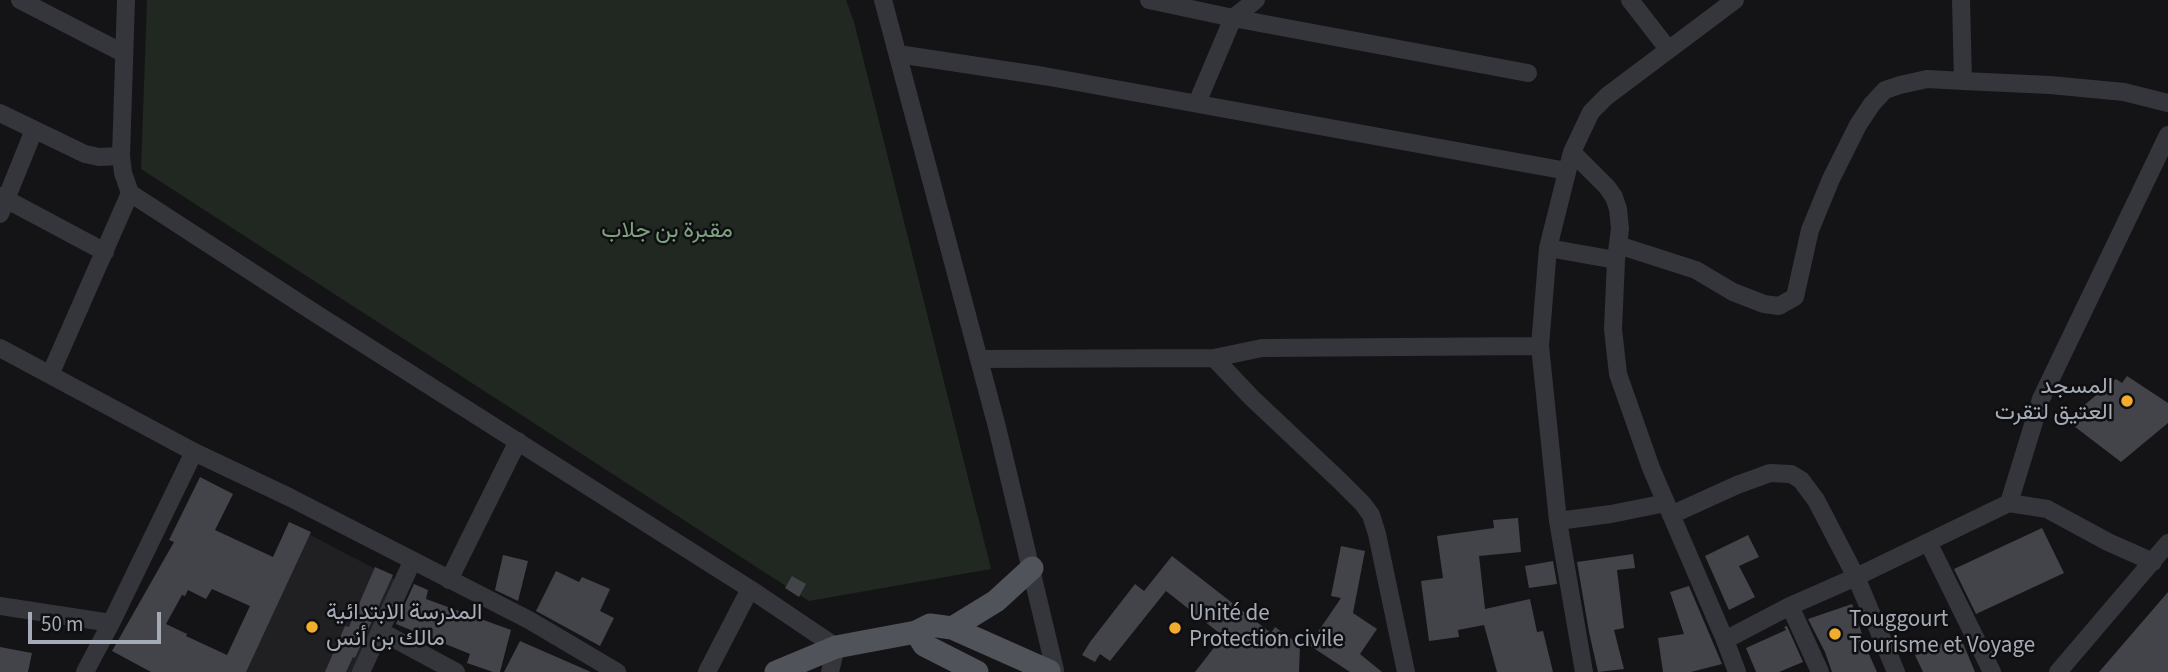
<!DOCTYPE html>
<html>
<head>
<meta charset="utf-8">
<style>
  body { margin:0 }
  #map { position:relative; width:2168px; height:672px; overflow:hidden; background:#141416; font-family:"Source Sans 3",sans-serif }
  canvas { display:block }
  .scale { position:absolute; left:28px; top:612px; width:133px; height:32px; box-sizing:border-box; border:4px solid #a5abb6; border-top:0; padding-left:9px; font-size:21px; line-height:24px; white-space:nowrap; color:#a5abb6; -webkit-text-stroke:5px #0f0f11; paint-order:stroke }
</style>
</head>
<body>
<div id="map">
<canvas width="2168" height="672"></canvas>
<div class="scale">50 m</div>
</div>
<script>
const g = document.querySelector('canvas').getContext('2d');
g.lineJoin = 'round';
function fillPath(path, color) {
  g.fillStyle = color;
  g.fill(path, 'evenodd');
}
function toPath(rows) {
  const path = new Path2D();
  for (const r of rows) {
    path.moveTo(r[0], r[1]);
    for (let i = 2; i < r.length; i += 2) path.lineTo(r[i], r[i + 1]);
  }
  return path;
}
function trace(path, color, width, dash) {
  g.strokeStyle = color;
  g.lineWidth = width;
  g.lineCap = dash ? 'butt' : 'round';
  g.setLineDash(dash || []);
  g.stroke(path);
}
function write(font, color, halo, rows, align = 'center') {
  g.font = font + ' "Source Sans 3",Vazirmatn,sans-serif';
  g.lineWidth = 5;
  g.setLineDash([]);
  g.textBaseline = 'middle';
  g.strokeStyle = halo;
  g.fillStyle = color;
  for (const [text, x, y, turn = 0] of rows) {
    g.save();
    g.translate(x, y);
    g.rotate((+turn || 0) * Math.PI / 180);
    g.textAlign = isNaN(turn) ? turn : align;
    if (halo) g.strokeText(text, 0, 0);
    g.fillText(text, 0, 0);
    g.restore();
  }
}
fillPath(toPath([
  [297,528,400,582,356,672,224,672]
]), '#202023');
fillPath(toPath([
  [147,0,846,0,854,22,991,569,809,601,141,169]
]), '#202821');
fillPath(toPath([
  [2127,376,2168,403,2168,423,2121,462,2066,420,2116,379,2122,383],
  [200,477,233,494,215,530,273,557,289,522,311,532,246,672,151,672,112,651,174,542,169,540],
  [212,589,250,606,227,655,186,636,187,634,166,624,182,595,185,596,188,590,206,599],
  [1518,518,1521,552,1479,556,1485,609,1530,599,1537,632,1543,631,1553,672,1497,672,1484,625,1458,630,1459,637,1429,641,1421,581,1443,578,1437,536,1494,528,1493,520],
  [2042,528,2064,573,1976,614,1954,569],
  [1748,535,1759,557,1739,566,1755,597,1729,610,1705,556],
  [1341,546,1365,551,1353,613,1377,629,1360,654,1382,672,1350,672,1309,645,1341,598,1331,596],
  [1633,554,1635,568,1617,570,1624,628,1614,630,1624,669,1598,672,1589,632,1577,562],
  [503,555,528,561,518,601,495,590],
  [1172,556,1271,633,1275,627,1300,645,1299,672,1195,672,1223,636,1166,591,1110,661,1100,654,1095,662,1082,655,1090,642,1135,584,1144,591],
  [1553,561,1557,584,1529,588,1525,566],
  [375,567,393,575,355,658,353,657,346,672,325,672,345,626,349,627],
  [556,571,579,582,582,577,610,589,600,611,614,618,600,646,536,611],
  [792,576,806,584,799,597,785,588],
  [414,584,428,590,426,599,511,630,500,672,493,672,467,663,470,654,396,624],
  [1689,586,1722,664,1691,672,1663,672,1658,638,1684,634,1670,592],
  [2168,592,2168,672,2099,672],
  [1852,604,1868,652,1877,672,1832,672,1825,652,1808,619],
  [1787,626,1803,662,1779,672,1756,672,1746,648,1786,630,1784,627],
  [1960,636,1975,672,1923,672,1915,655],
  [520,641,591,672,504,672],
  [0,647,32,653,28,672,0,672]
]), '#434449');
trace(toPath([
  [20,0,123,53],
  [126,0,121,156,123,173,130,193,318,315,750,589,836,647,830,672],
  [883,0,997,427,1055,670],
  [1149,0,1233,18,1256,0],
  [1630,0,1668,49],
  [1961,0,1963,81],
  [898,54,1044,76,1567,171],
  [1197,103,1233,18,1528,73],
  [0,113,85,154,99,157,121,156],
  [1572,152,1607,187,1614,197,1618,209,1620,229,1616,260,1613,329,1618,374,1651,468,1725,640,1737,672],
  [0,196,105,252],
  [0,214,34,130],
  [1618,245,1696,270,1733,292,1764,304,1779,306,1795,297,1810,230,1831,179,1858,125,1872,104,1885,90,1900,85,1927,79,1963,81,2050,85,2124,92,2168,103],
  [1548,248,1616,260],
  [0,348,194,452,289,497,529,620,617,672],
  [1214,358,1262,348,1540,346],
  [979,359,1214,358,1252,398,1340,481,1363,504,1371,515,1377,534,1406,672],
  [50,375,130,193],
  [2009,503,2047,509,2108,542,2153,562],
  [1671,515,1737,485,1770,473,1791,474,1801,480,1816,500,1856,577,1790,606,1725,640],
  [1558,521,1611,514,1666,503],
  [1928,542,1992,672],
  [449,580,518,441],
  [0,606,111,623],
  [1790,606,1820,672],
  [380,631,456,672],
  [85,672,111,623,194,452],
  [361,672,412,562],
  [707,672,750,589],
  [1584,672,1558,521,1540,346,1548,248,1572,152,1591,112,1607,96,1735,0],
  [1896,672,1856,577,2009,503,2041,399,2168,135],
  [2058,672,2168,543]
]), '#35363b', 18);
trace(toPath([
  [952,628,996,601,1032,568],
  [916,632,924,645,977,672],
  [776,672,836,647,916,632,930,625,952,628,1049,671]
]), '#51535a', 23);
for (const [x, y, r, color] of [
  [2127,401,7,"#f2ad2f"],
  [312,627,7,"#f2ad2f"],
  [1175,628,7,"#f2ad2f"],
  [1835,634,7,"#f2ad2f"]
]) {
  const dot = new Path2D();
  dot.arc(x, y, r, 0, 2 * Math.PI);
  g.fillStyle = color;
  g.fill(dot);
  trace(dot, '#0f0f11', 2.5);
}
write('23px', '#7ca17e', '#0f0f11', [
  ["مقبرة بن جلاب",667,232]
]);
write('23px', '#a5abb6', '#0f0f11', [
  ["المسجد",2113,388,"right"],
  ["العتيق لتقرت",2113,414,"right"],
  ["المدرسة الابتدائية",326,614],
  ["مالك بن أنس",326,640],
  ["Unité de",1189,615],
  ["Protection civile",1189,641],
  ["Touggourt",1849,621],
  ["Tourisme et Voyage",1849,647]
], 'left');
</script>
</body>
</html>
